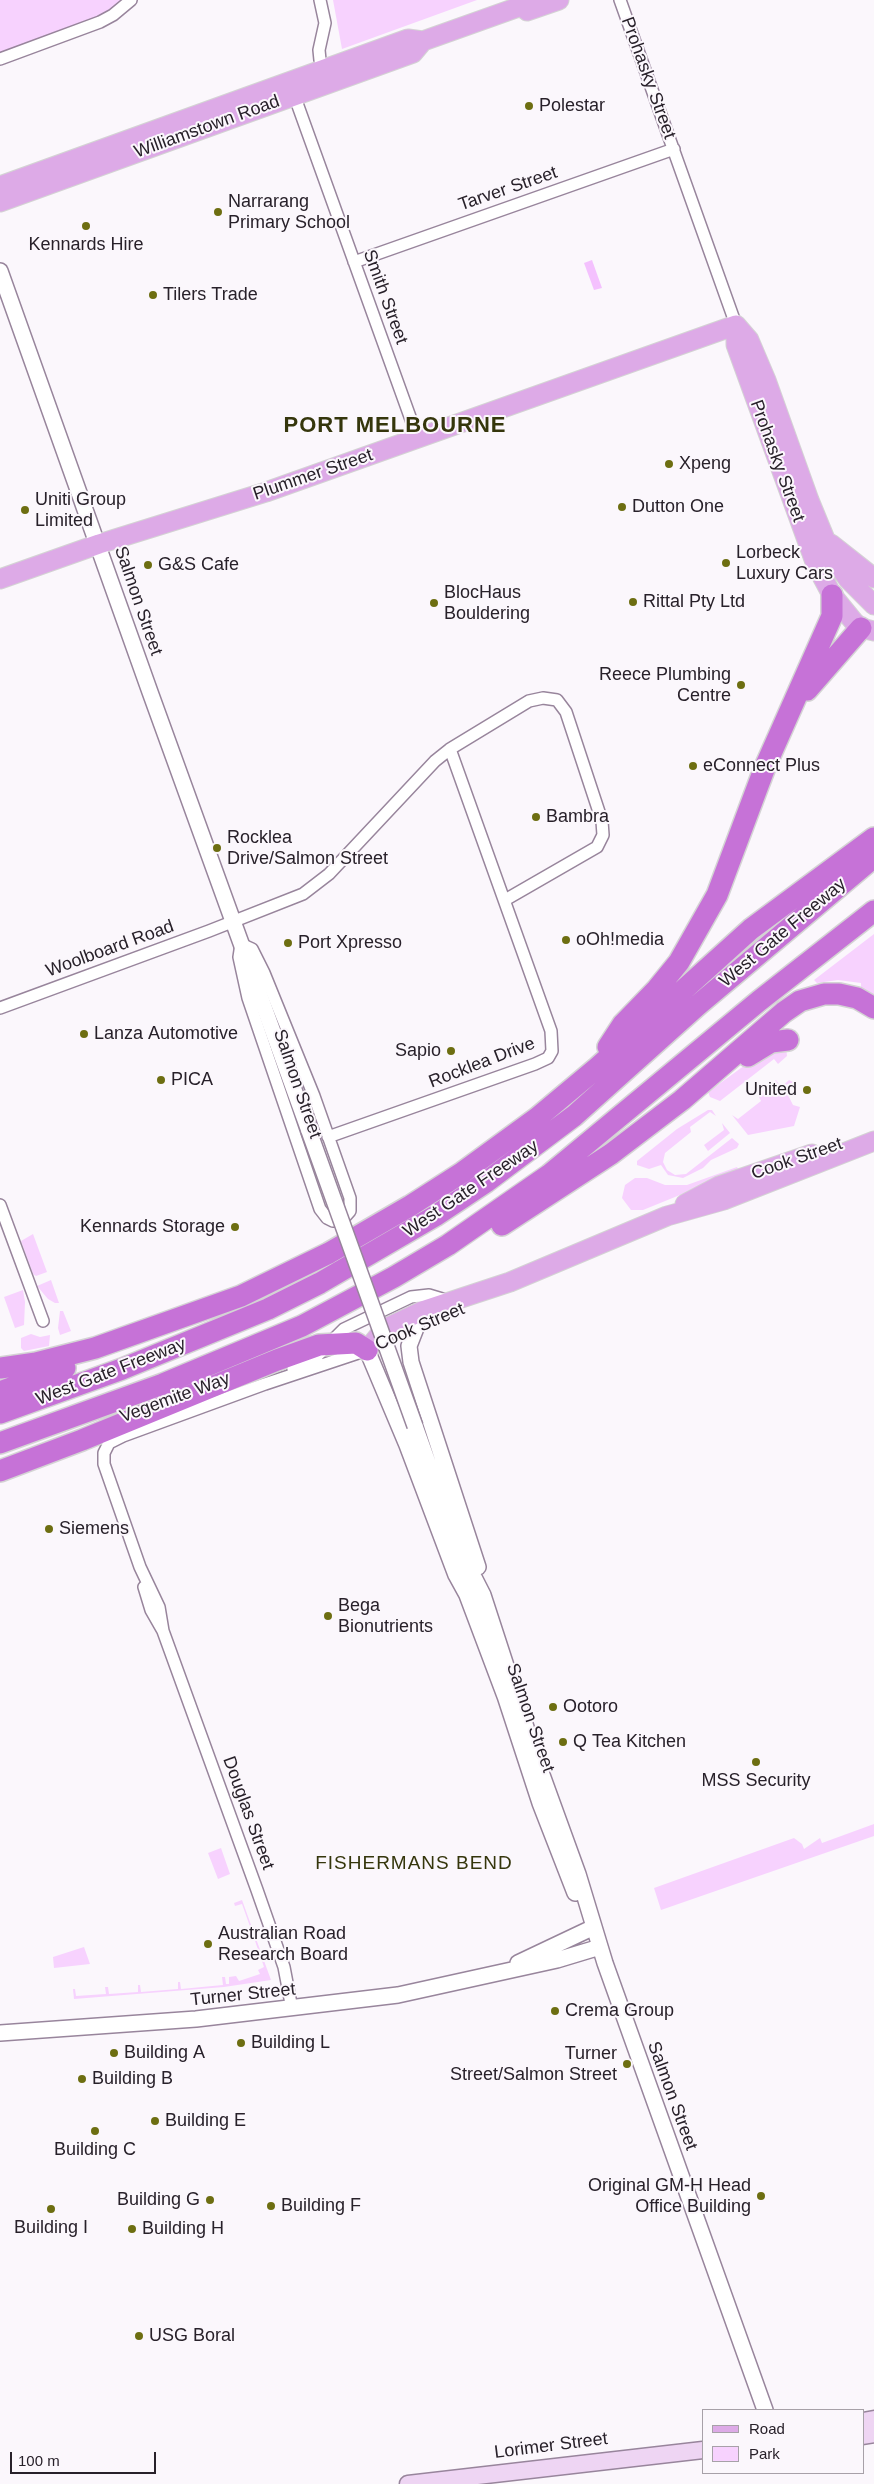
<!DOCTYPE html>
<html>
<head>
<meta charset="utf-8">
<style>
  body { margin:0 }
  #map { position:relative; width:874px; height:2484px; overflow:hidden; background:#fbf7fc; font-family:Helvetica,sans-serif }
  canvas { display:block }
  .legend { position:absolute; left:702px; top:2409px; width:162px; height:65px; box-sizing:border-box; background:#fbf7fc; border:1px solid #a7a1a8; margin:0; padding:6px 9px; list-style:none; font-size:15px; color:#28212a }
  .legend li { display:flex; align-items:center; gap:10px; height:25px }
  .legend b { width:25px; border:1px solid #a7a1a8 }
  .scale { position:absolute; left:10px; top:2452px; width:146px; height:22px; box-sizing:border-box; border:2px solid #28212a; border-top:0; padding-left:6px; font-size:15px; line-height:18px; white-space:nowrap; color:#28212a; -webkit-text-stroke:4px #fbf7fc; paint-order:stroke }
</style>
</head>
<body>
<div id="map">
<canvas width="874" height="2484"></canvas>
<ul class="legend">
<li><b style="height:6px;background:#ddaae7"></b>Road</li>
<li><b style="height:14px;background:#f7d2fe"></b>Park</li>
</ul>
<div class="scale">100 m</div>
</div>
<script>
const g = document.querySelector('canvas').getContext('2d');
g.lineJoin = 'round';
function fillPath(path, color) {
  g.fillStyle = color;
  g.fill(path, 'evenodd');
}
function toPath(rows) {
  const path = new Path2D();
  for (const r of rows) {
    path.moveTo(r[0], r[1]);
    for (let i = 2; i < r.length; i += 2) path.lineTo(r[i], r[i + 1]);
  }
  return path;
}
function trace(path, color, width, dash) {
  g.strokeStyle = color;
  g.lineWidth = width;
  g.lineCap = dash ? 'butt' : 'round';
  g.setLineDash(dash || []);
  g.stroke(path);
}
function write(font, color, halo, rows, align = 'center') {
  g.font = font + ' Helvetica,sans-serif';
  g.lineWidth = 4;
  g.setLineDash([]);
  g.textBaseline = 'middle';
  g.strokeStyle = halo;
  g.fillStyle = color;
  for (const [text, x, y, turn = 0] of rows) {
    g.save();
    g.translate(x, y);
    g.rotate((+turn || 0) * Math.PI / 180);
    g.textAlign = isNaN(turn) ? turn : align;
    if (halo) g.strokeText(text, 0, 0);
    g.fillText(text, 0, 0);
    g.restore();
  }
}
fillPath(toPath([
  [0,0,125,0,110,12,0,55],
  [333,0,477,0,342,49],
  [874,934,874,998,861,990,861,983,838,980,817,983,814,980],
  [770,1047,786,1047,787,1056,778,1064,774,1059,720,1101,710,1097,708,1092],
  [776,1080,781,1087,789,1080,793,1082,787,1093,793,1105,800,1107,794,1126,748,1135,732,1115,738,1119,761,1101,758,1095],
  [708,1110,712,1110,716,1116,710,1112,690,1127,691,1132,665,1153,663,1162,667,1170,675,1175,686,1174,732,1138,739,1144,737,1148,711,1160,703,1168,683,1178,668,1175,661,1165,649,1169,637,1165,637,1161,677,1129],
  [722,1123,730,1133,708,1151,704,1145,724,1130],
  [737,1167,739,1171,643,1210,631,1210,622,1198,625,1185,635,1178,647,1178,665,1185,687,1185],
  [33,1234,47,1272,36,1276,33,1274,21,1241],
  [51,1280,59,1303,55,1303,48,1299,37,1286],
  [23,1290,25,1302,24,1325,15,1328,4,1297],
  [60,1311,63,1311,71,1331,60,1335,58,1328],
  [31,1334,40,1337,50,1335,49,1346,24,1351,21,1348,21,1338],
  [874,1824,874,1836,661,1910,654,1888,794,1838,802,1844,804,1849,820,1838,822,1843],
  [221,1848,230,1874,218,1879,208,1853],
  [242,1900,271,1980,224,1987,74,1999,73,1989,75,1989,76,1996,106,1994,105,1987,108,1987,109,1994,138,1992,138,1985,140,1985,141,1992,178,1989,178,1982,180,1982,181,1989,223,1985,222,1977,225,1977,226,1984,229,1984,229,1977,236,1976,239,1981,260,1974,258,1970,264,1967,254,1938,247,1940,246,1938,253,1935,242,1904,235,1906,234,1903],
  [84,1947,90,1964,54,1968,53,1957]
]), '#f7d2fe');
fillPath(toPath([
  [592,260,602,288,594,290,584,263]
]), '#f4c1fe');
const minor = toPath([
  [320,0,325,23,319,50,320,60],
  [620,0,736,325],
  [0,59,100,22,113,15,131,0],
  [293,92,418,439],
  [354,262,674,149],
  [241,944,252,949,264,973,314,1096,350,1198,350,1211,342,1220,333,1221,327,1218,320,1209,248,998,239,957,241,944],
  [0,1008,209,931,303,894,329,874,435,761,450,749,529,701,543,698,557,700,566,712,602,821,603,835,597,847,505,900],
  [328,1137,535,1064,548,1058,552,1051,551,1031,450,749],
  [0,1205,43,1321],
  [293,1369,315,1358,344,1329,411,1297,429,1295,449,1301],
  [144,1587,151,1610,163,1631,257,1890,284,1967,292,2009],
  [163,1631,159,1607,140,1567,104,1464,104,1453,109,1443,123,1436,265,1384,367,1350]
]);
const tertiary = toPath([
  [0,271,150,692,309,1131],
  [416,1328,409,1346,411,1362,478,1567],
  [367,1350,407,1445,456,1575,467,1595,505,1696,540,1803,575,1893],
  [415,1426,458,1546,483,1595,537,1761,578,1874,605,1963,765,2410],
  [518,1963,594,1927],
  [0,2033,196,2019,398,1995,557,1960,600,1947]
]);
const secondary = toPath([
  [863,2421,874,2419],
  [863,2436,874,2434],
  [408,2484,703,2450]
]);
const primary = toPath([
  [527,11,559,0],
  [0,186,408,39,423,41,538,0],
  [0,202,413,53,423,41],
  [736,325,736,345,816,565,832,595,854,622,861,628,874,631],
  [736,325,749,340,766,380,809,500,832,556,848,579,874,605],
  [831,544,874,578],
  [0,579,99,544,266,492,736,325],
  [685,1204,719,1186,812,1154],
  [367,1350,384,1329,422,1311,510,1282,667,1216,724,1200,874,1141]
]);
const motorway = toPath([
  [807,690,861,628],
  [608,1047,623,1024,657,989,679,962,717,895,765,767,832,616,832,595],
  [748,1056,771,1042,788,1040],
  [502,1225,611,1154,682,1100,784,1012,800,1001,824,994,839,994,857,998,874,1008],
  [0,1368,36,1363,95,1348,241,1296,329,1253,410,1206,463,1172,537,1118,598,1067,751,929,874,838],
  [0,1392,65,1368],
  [0,1413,122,1369,268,1309,320,1283,435,1216,486,1182,574,1116,698,1005,874,857],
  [0,1443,163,1384,302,1326,394,1277,448,1245,549,1175,759,1001,874,911],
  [0,1471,82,1440,277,1360,319,1345,356,1343,367,1350]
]);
trace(minor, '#98859c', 14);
trace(tertiary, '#98859c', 18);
trace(secondary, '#98859c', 19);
trace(primary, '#d4d3d4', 21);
trace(motorway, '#d4d3d4', 24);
trace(minor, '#fff', 11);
trace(tertiary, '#fff', 15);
trace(secondary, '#eed5f3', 16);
trace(primary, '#ddaae7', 19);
trace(motorway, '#c672d7', 21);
const tertiaryBridge = toPath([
  [309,1131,415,1426]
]);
trace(tertiaryBridge, '#98859c', 18, []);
trace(tertiaryBridge, '#fff', 15);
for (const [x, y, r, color] of [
  [529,106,5,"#6d6e11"],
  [218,212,5,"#6d6e11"],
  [86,226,5,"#6d6e11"],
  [153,295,5,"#6d6e11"],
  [669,464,5,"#6d6e11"],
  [622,507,5,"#6d6e11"],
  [25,510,5,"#6d6e11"],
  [726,563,5,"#6d6e11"],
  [148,565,5,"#6d6e11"],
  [633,602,5,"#6d6e11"],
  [434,603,5,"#6d6e11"],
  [741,685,5,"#6d6e11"],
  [693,766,5,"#6d6e11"],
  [536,817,5,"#6d6e11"],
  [217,848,5,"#6d6e11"],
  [566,940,5,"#6d6e11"],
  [288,943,5,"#6d6e11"],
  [84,1034,5,"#6d6e11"],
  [451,1051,5,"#6d6e11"],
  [161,1080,5,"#6d6e11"],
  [807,1090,5,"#6d6e11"],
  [235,1227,5,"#6d6e11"],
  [49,1529,5,"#6d6e11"],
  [328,1616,5,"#6d6e11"],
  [553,1707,5,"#6d6e11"],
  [563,1742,5,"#6d6e11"],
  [756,1762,5,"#6d6e11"],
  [208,1944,5,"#6d6e11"],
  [555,2011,5,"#6d6e11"],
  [241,2043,5,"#6d6e11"],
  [114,2053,5,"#6d6e11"],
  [627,2064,5,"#6d6e11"],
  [82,2079,5,"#6d6e11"],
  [155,2121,5,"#6d6e11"],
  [95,2131,5,"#6d6e11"],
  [761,2196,5,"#6d6e11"],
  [210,2200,5,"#6d6e11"],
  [271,2206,5,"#6d6e11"],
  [51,2209,5,"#6d6e11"],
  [132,2229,5,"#6d6e11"],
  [139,2336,5,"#6d6e11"]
]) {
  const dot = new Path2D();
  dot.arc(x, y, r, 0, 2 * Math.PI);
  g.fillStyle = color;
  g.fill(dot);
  trace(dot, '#fbf7fc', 2);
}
write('18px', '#28212a', '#fbf7fc', [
  ["Prohasky Street",648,78,70],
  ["Williamstown Road",207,127,-20],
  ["Tarver Street",508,189,-19],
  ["Smith Street",385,297,70],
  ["Prohasky Street",777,461,70],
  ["Plummer Street",313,475,-19],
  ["Salmon Street",138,601,71],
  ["West Gate Freeway",783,933,-40],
  ["Woolboard Road",110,949,-20],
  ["Rocklea Drive",482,1063,-21],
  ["Salmon Street",297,1084,71],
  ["Cook Street",797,1159,-19],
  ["West Gate Freeway",471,1189,-34],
  ["Cook Street",420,1327,-23],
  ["West Gate Freeway",111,1372,-21],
  ["Vegemite Way",175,1398,-20],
  ["Salmon Street",530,1718,71],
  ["Douglas Street",248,1813,70],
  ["Turner Street",243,1995,-6],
  ["Salmon Street",672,2096,70],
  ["Lorimer Street",551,2446,-7]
]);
write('18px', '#28212a', '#fbf7fc', [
  ["Polestar",539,106],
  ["Narrarang",228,202],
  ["Primary School",228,223],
  ["Kennards Hire",86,245,"center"],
  ["Tilers Trade",163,295],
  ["Xpeng",679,464],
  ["Uniti Group",35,500],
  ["Limited",35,521],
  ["Dutton One",632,507],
  ["Lorbeck",736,553],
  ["Luxury Cars",736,574],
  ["G&S Cafe",158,565],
  ["BlocHaus",444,593],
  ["Bouldering",444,614],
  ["Rittal Pty Ltd",643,602],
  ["Reece Plumbing",731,675,"right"],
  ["Centre",731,696,"right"],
  ["eConnect Plus",703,766],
  ["Bambra",546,817],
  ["Rocklea",227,838],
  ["Drive/Salmon Street",227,859],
  ["oOh!media",576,940],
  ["Port Xpresso",298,943],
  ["Lanza Automotive",94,1034],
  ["Sapio",441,1051,"right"],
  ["PICA",171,1080],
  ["United",797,1090,"right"],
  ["Kennards Storage",225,1227,"right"],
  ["Siemens",59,1529],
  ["Bega",338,1606],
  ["Bionutrients",338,1627],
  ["Ootoro",563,1707],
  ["Q Tea Kitchen",573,1742],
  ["MSS Security",756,1781,"center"],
  ["Australian Road",218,1934],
  ["Research Board",218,1955],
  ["Crema Group",565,2011],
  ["Building L",251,2043],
  ["Building A",124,2053],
  ["Turner",617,2054,"right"],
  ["Street/Salmon Street",617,2075,"right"],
  ["Building B",92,2079],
  ["Building E",165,2121],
  ["Building C",95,2150,"center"],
  ["Original GM-H Head",751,2186,"right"],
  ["Office Building",751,2207,"right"],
  ["Building G",200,2200,"right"],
  ["Building F",281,2206],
  ["Building I",51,2228,"center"],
  ["Building H",142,2229],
  ["USG Boral",149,2336]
], 'left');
g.letterSpacing = '1px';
write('19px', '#35360c', '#fbf7fc', [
  ["FISHERMANS BEND",414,1864]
]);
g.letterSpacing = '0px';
g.letterSpacing = '1px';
write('bold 22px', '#35360c', '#fbf7fc', [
  ["PORT MELBOURNE",395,426]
]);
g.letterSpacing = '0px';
</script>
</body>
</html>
